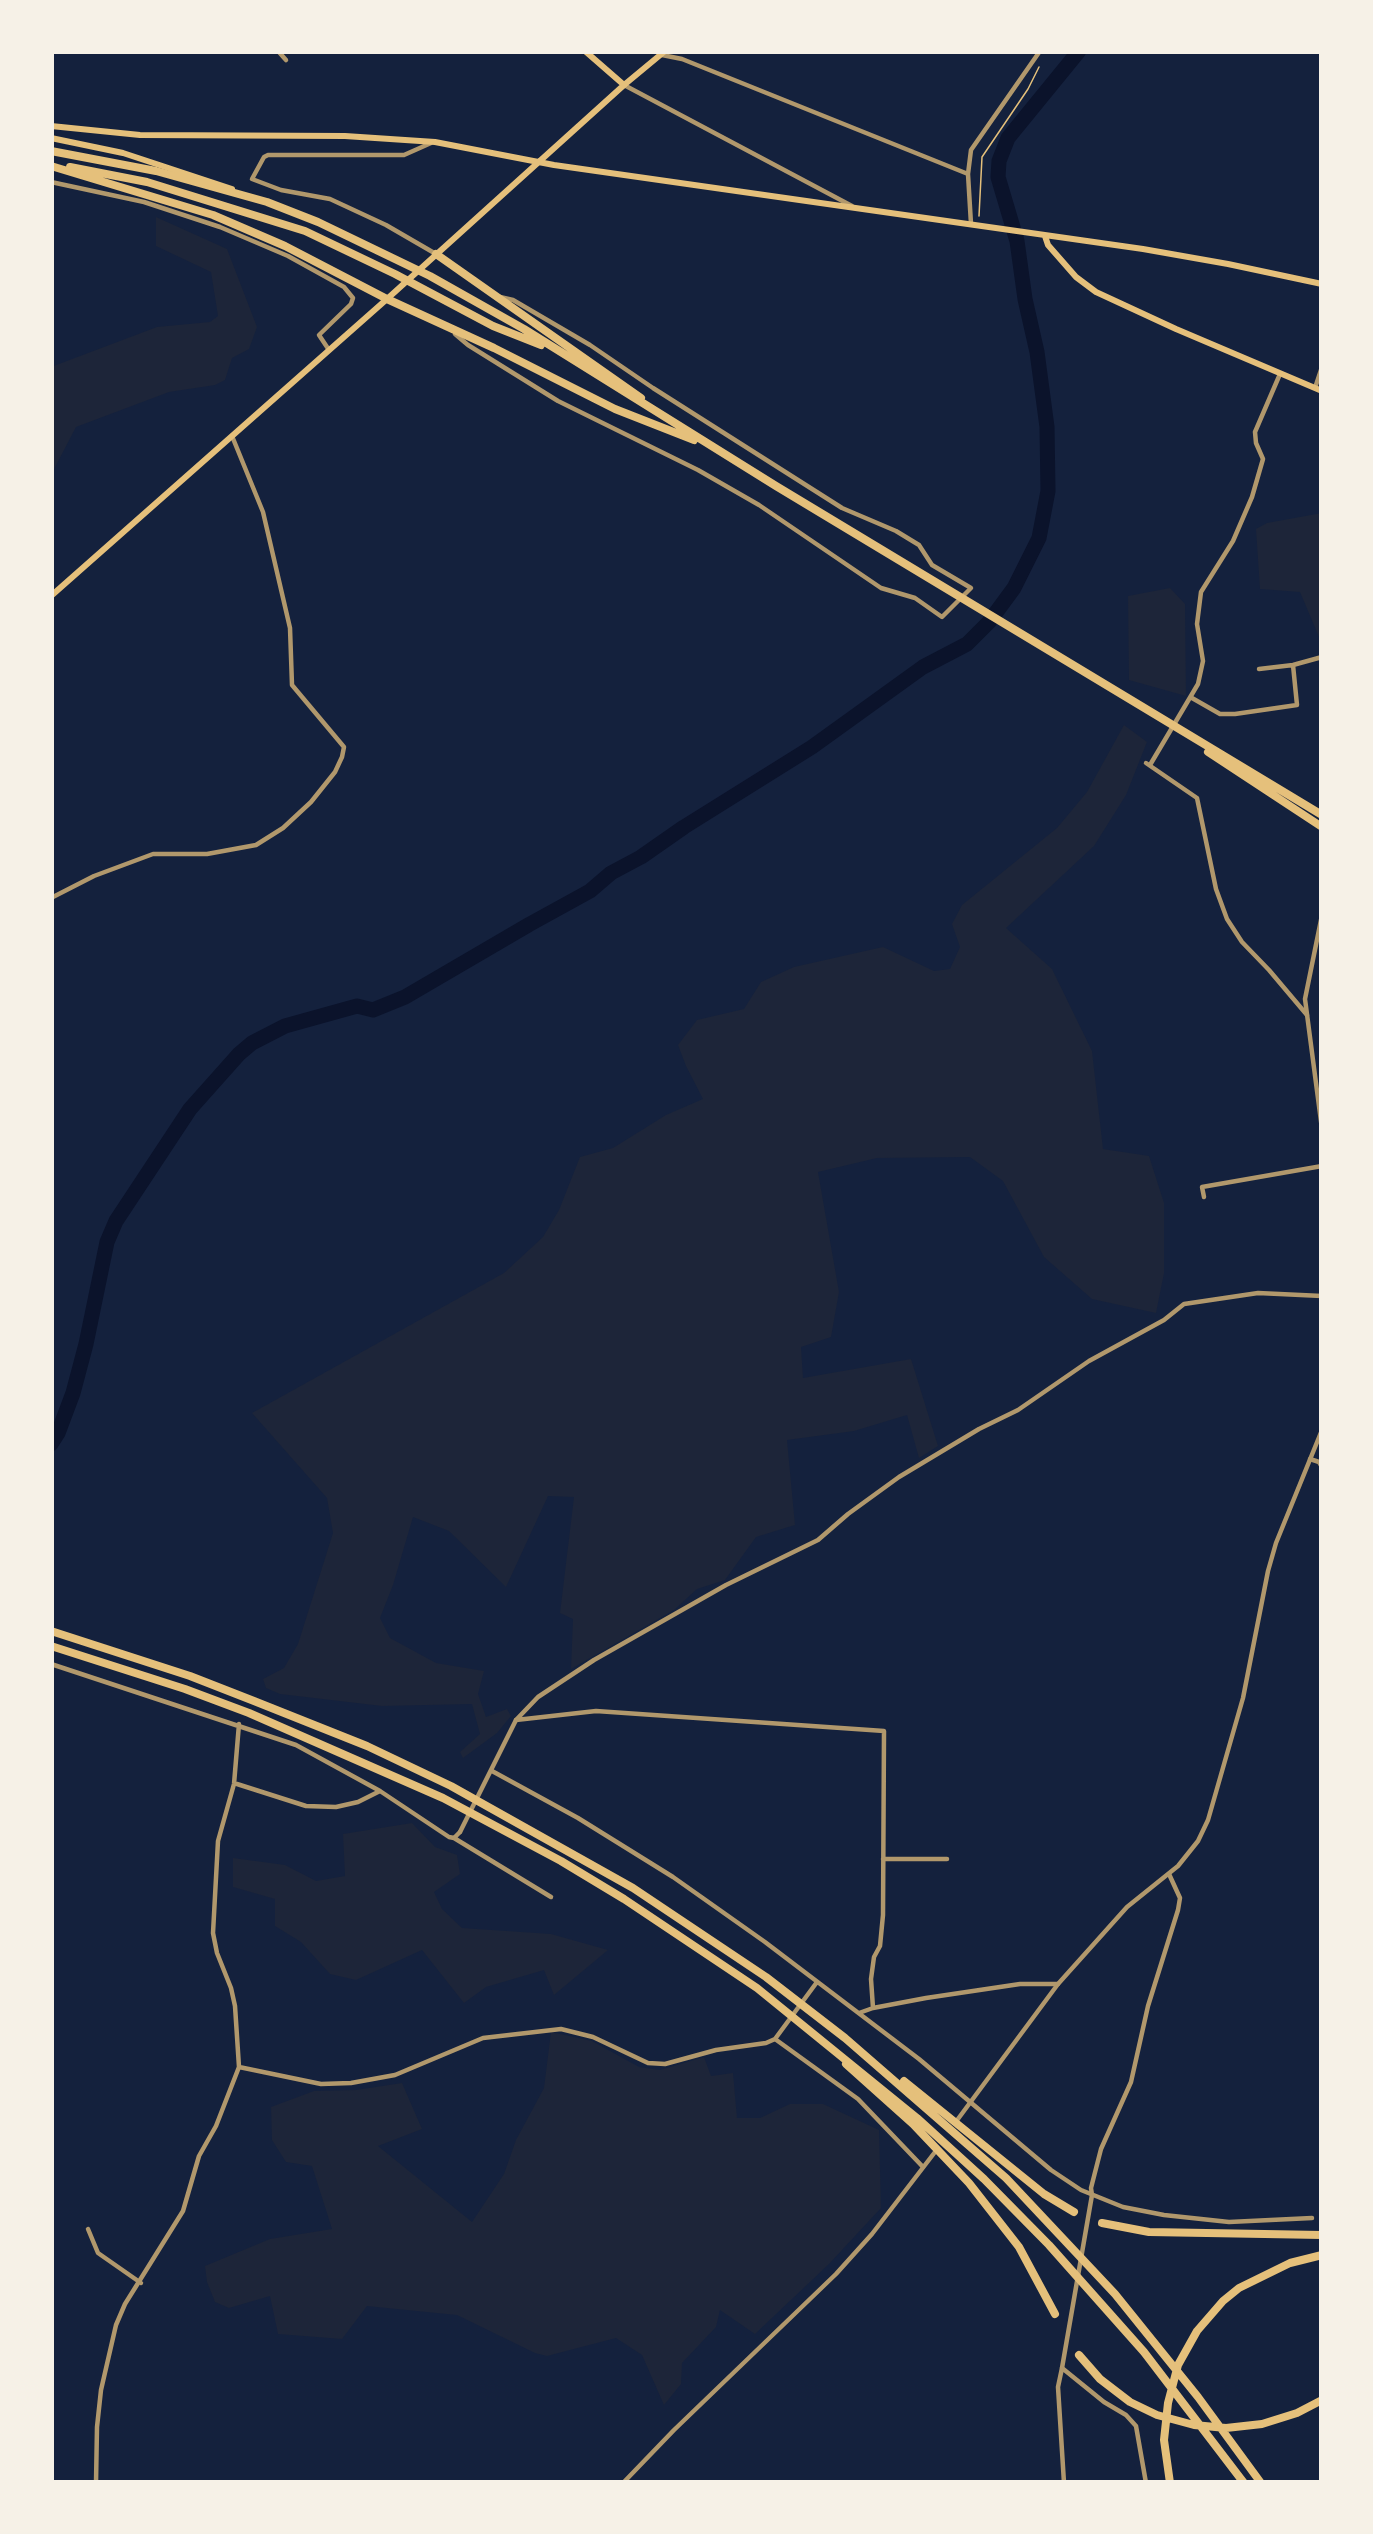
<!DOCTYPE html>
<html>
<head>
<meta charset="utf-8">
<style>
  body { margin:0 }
  #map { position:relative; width:1373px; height:2534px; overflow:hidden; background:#14213d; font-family:"DM Sans",sans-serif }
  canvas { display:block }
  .frame { position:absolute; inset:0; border:54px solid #f6f1e7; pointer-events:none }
</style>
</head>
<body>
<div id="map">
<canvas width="1373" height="2534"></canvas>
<div class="frame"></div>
</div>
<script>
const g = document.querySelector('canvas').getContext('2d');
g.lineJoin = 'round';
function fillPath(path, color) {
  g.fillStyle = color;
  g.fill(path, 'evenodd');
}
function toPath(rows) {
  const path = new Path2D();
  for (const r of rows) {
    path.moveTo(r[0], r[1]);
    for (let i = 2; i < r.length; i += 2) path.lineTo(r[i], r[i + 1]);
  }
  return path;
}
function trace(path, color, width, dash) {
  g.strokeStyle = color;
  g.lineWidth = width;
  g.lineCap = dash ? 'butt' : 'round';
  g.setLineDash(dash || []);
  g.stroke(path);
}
fillPath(toPath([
  [156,217,227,249,257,327,249,349,232,358,225,380,215,385,169,392,76,427,51,475,51,367,157,327,210,322,218,316,211,272,156,246],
  [1322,513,1322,644,1300,592,1260,589,1256,529,1267,523],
  [1170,588,1185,604,1186,696,1129,680,1128,596],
  [1124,725,1147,742,1126,795,1094,846,1006,928,1052,969,1092,1051,1103,1149,1149,1156,1164,1203,1164,1273,1156,1313,1092,1299,1044,1257,1003,1181,970,1157,877,1158,818,1172,839,1292,831,1337,801,1347,803,1378,911,1359,938,1446,919,1458,907,1415,854,1431,787,1440,795,1525,756,1537,725,1580,697,1589,674,1610,571,1669,573,1619,560,1613,574,1497,548,1496,506,1587,449,1531,413,1517,393,1585,380,1618,390,1638,436,1663,484,1671,478,1694,486,1717,507,1709,511,1716,497,1733,463,1758,460,1752,480,1734,472,1704,382,1706,280,1694,266,1688,263,1679,284,1668,298,1644,333,1533,327,1498,252,1413,504,1273,543,1237,559,1210,580,1157,613,1148,666,1115,703,1099,686,1066,678,1045,697,1020,744,1009,761,982,794,967,883,947,934,971,950,969,960,947,952,924,962,905,1057,828,1087,792],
  [412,1823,435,1847,457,1855,460,1874,434,1892,442,1909,462,1928,551,1934,608,1950,554,1995,544,1970,486,1987,464,2003,422,1950,356,1980,330,1974,301,1942,275,1926,275,1899,233,1887,233,1858,285,1865,316,1881,345,1876,343,1834],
  [551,2032,592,2041,639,2067,660,2070,704,2057,711,2076,733,2073,737,2118,760,2118,790,2104,823,2104,879,2130,881,2208,829,2264,755,2334,720,2310,716,2327,682,2363,681,2384,664,2405,642,2355,616,2338,547,2356,535,2353,457,2315,367,2306,342,2339,278,2334,270,2296,229,2308,215,2302,207,2282,205,2266,270,2239,332,2229,312,2166,286,2162,272,2140,271,2107,314,2091,356,2090,402,2083,422,2129,378,2146,472,2222,504,2174,516,2140,544,2088]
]), '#1d2539');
trace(toPath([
  [51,1444,58,1433,73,1393,86,1344,107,1242,116,1221,190,1109,239,1054,252,1043,285,1026,357,1006,373,1010,405,997,530,924,590,891,611,873,641,857,684,827,812,747,923,667,967,644,989,622,1014,588,1039,538,1048,491,1047,427,1037,352,1025,299,1017,241,998,177,999,161,1008,138,1079,51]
]), '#0b132b', 15);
trace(toPath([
  [979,216,982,157,1028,89,1039,67]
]), '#e5c07b', 1.5);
trace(toPath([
  [278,51,286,60],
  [662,55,682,59,968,174],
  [431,143,404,155,268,155,264,157,252,179,281,190,330,199,386,225,436,254],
  [51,182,144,202,220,227,288,256,344,287,353,298,351,304,319,335,329,350],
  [971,224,968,174,971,150,1040,51],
  [455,334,468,345,558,401,698,470,759,505,881,588,915,598,942,617,971,588,932,565,919,545,896,531,842,508,653,388,590,345,513,300,500,297],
  [1315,388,1322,367],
  [1259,669,1293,665,1322,657],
  [1192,698,1220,714,1235,714,1297,705,1293,665],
  [1146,763,1197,798,1216,889,1227,919,1242,942,1269,970,1307,1015],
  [1150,765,1198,684,1203,661,1197,624,1201,592,1233,541,1252,497,1263,459,1256,443,1255,432,1280,374],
  [51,898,94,876,153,854,207,854,256,845,283,828,311,802,335,772,342,757,344,747,292,685,290,628,263,512,232,436],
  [1204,1197,1202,1187,1322,1166],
  [1310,1459,1319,1462,1322,1467],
  [51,1664,296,1745,380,1791,449,1837,454,1838,460,1832],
  [516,1720,538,1697,594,1660,726,1585,818,1540,848,1514,899,1477,979,1429,1018,1410,1089,1361,1164,1320,1184,1304,1258,1293,1322,1296],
  [516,1720,596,1711,884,1731,883,1915,880,1946,874,1957,871,1979,873,2008],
  [492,1771,578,1818,673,1877,765,1942,919,2059,1051,2170,1081,2190,1123,2207,1164,2215,1229,2222,1312,2218],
  [237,1784,306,1806,336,1807,358,1802,380,1791],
  [454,1838,551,1897],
  [883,1859,947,1859],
  [859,2013,873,2008,926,1998,1020,1984,1058,1984],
  [775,2039,858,2099,923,2167],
  [239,2067,321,2084,351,2083,395,2075,483,2038,561,2029,593,2037,648,2063,665,2064,716,2050,766,2043,775,2039,817,1982],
  [1092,2195,1091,2188,1101,2149,1131,2082,1148,2006,1178,1910,1180,1898,1169,1874],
  [88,2229,98,2253,141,2283],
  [96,2483,97,2427,101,2390,116,2325,125,2304,183,2211,199,2156,216,2126,239,2067,235,2006,231,1988,217,1953,213,1933,218,1841,234,1784,239,1724],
  [1064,2483,1058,2387,1062,2368,1104,2402,1126,2415,1136,2426,1146,2483]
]), '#b1986c', 4.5);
trace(toPath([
  [624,85,852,206],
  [1322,915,1305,999,1322,1129],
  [460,1832,516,1720],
  [955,2123,1058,1984,1127,1907,1178,1866,1198,1841,1208,1820,1243,1698,1268,1571,1276,1543,1322,1430],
  [1062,2368,1092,2195],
  [623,2483,674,2430,836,2274,872,2234,935,2152]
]), '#b1986c', 4.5);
trace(toPath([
  [624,85,665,51]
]), '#e5c07b', 6);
trace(toPath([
  [51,126,140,135,345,136,435,142,554,165,1143,249,1228,264,1322,284],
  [51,138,123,153,232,189],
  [1045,236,1048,245,1076,277,1096,292,1176,329,1322,391],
  [51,596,387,299,624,85,585,51]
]), '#e5c07b', 6);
trace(toPath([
  [51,151,156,171,267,202,318,222,430,276,524,329,776,486,1322,815],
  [51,166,213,215,285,246,387,299,494,348,615,409,694,440],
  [70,167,147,182,305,231,395,274,493,326,541,345],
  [436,254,641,398],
  [1208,752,1322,827]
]), '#e5c07b', 8);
trace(toPath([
  [51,1631,190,1676,254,1701,367,1746,451,1786,633,1888,766,1977,845,2038,1006,2178,1115,2294,1198,2397,1261,2483],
  [51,1646,185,1689,249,1713,443,1798,561,1861,624,1899,757,1988,917,2118,984,2179,1049,2245,1144,2352,1244,2483],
  [846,2064,913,2124,969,2183,1019,2247,1055,2314],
  [904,2081,1044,2194,1074,2212],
  [1102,2223,1149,2232,1322,2235],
  [1079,2355,1100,2379,1130,2402,1157,2415,1194,2425,1226,2428,1262,2424,1297,2413,1322,2400],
  [1170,2483,1164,2440,1168,2403,1178,2365,1197,2331,1223,2301,1239,2288,1290,2263,1322,2255]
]), '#e5c07b', 8);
</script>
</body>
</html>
